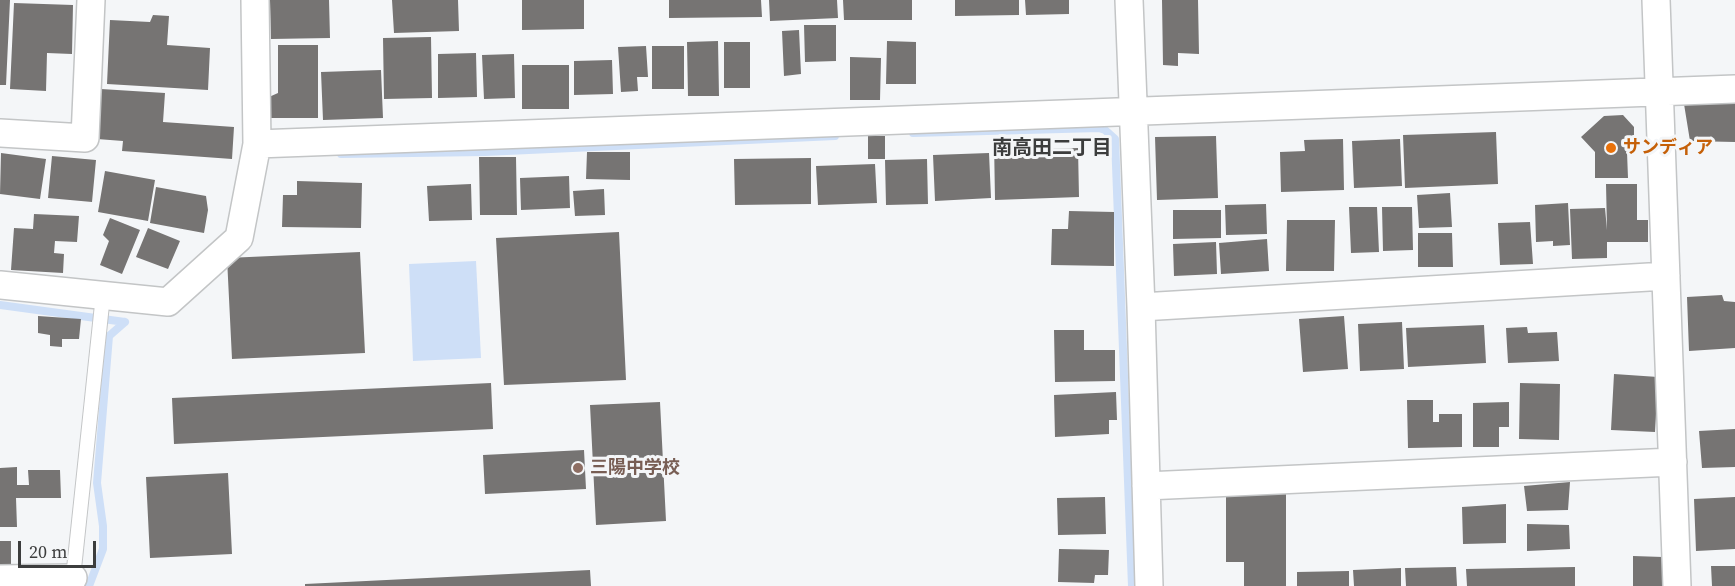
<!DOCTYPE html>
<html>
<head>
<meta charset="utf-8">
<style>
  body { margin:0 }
  #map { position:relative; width:1735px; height:586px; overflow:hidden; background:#f4f6f8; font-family:"Source Serif 4",serif }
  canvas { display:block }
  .scale { position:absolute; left:18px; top:541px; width:78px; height:27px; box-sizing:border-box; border:3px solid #3c3d3d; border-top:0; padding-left:8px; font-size:18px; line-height:21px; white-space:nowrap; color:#3c3d3d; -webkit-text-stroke:4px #f4f6f8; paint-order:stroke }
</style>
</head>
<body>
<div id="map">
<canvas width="1735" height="586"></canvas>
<div class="scale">20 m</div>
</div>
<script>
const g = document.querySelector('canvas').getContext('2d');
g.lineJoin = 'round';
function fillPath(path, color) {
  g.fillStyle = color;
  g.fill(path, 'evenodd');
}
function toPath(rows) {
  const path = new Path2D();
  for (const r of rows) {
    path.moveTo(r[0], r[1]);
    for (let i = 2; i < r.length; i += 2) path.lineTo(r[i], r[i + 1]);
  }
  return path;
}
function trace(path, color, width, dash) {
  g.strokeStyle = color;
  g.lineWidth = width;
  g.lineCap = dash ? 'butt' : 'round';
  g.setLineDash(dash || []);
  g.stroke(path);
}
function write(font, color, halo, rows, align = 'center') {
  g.font = font + ' "Source Serif 4","Noto Sans JP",serif';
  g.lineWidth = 6;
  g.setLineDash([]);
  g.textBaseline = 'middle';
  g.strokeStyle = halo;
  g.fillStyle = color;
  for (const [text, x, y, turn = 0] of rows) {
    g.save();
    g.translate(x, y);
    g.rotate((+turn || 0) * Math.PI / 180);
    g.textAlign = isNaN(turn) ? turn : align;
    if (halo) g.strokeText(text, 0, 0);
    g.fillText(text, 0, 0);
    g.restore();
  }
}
fillPath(toPath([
  [476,261,481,358,413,361,409,264]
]), '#cedff7');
trace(toPath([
  [913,133,1099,128,1105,130,1115,139,1132,586],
  [341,154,485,152,835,136],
  [0,305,125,322],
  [89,586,103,549,103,526,97,483,109,336,125,322]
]), '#cedff7', 8);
fillPath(toPath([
  [0,0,10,0,6,85,0,85],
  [270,0,329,0,330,38,271,39],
  [392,0,458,0,459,31,394,33],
  [522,0,584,0,584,29,522,30],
  [669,0,761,0,762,17,669,18],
  [769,0,837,0,838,18,770,21],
  [843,0,912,0,912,20,844,20],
  [955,0,1019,0,1019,15,955,16],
  [1025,0,1069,0,1069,14,1026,15],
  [1162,0,1198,0,1199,54,1178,53,1178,66,1163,65],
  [14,3,73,5,72,54,47,53,46,91,10,89],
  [153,15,169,16,167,45,210,48,208,90,107,84,110,20,150,22],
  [804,25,836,25,836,61,805,62],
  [799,30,801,74,784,76,782,31],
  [431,37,432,98,384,99,383,38],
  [718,41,719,96,688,96,687,42],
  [887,41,916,42,916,84,886,84],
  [724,42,750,42,750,88,724,88],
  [278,45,318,45,318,118,269,118,269,97,278,93],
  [646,46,648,77,637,77,638,91,621,92,618,47],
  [652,46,684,46,684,89,652,89],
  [476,53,477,97,438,98,438,54],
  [514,54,515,98,484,99,482,55],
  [850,57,881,58,880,100,850,100],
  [612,60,613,94,574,95,574,61],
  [522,65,569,65,569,109,522,109],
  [381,70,383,118,323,120,321,72],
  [101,89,165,93,163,122,234,127,232,159,122,151,123,141,97,139],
  [1735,101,1735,142,1690,141,1684,104],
  [1623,115,1634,127,1634,143,1627,152,1628,178,1595,178,1595,152,1581,137,1604,116],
  [1496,132,1498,184,1405,188,1403,135],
  [868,136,885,136,885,159,868,159],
  [1216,136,1218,198,1157,200,1155,137],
  [1033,139,1033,149,1078,148,1079,197,995,200,994,141],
  [1343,139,1344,190,1281,192,1280,152,1305,151,1304,140],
  [1400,139,1402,186,1354,188,1352,141],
  [587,152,630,152,630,180,586,179],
  [1,153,46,159,40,199,0,194],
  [989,153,991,198,935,201,933,155],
  [52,156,96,160,92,202,48,198],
  [479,157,516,157,517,215,480,215],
  [811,158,811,204,735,205,734,159],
  [927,159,928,204,886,205,885,160],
  [875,164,877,203,818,205,816,166],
  [105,171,155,180,148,221,98,212],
  [569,176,570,208,521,210,520,178],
  [297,181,362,183,361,228,282,227,283,195,297,195],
  [471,184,472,220,429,221,427,186],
  [1606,184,1637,184,1637,220,1648,220,1648,242,1607,242,1607,258,1572,259,1570,209,1605,208,1607,230],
  [156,187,206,196,208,210,204,233,150,223],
  [604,189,605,215,575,216,573,191],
  [1450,193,1452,227,1419,228,1417,195],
  [1568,203,1570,245,1553,246,1553,241,1536,242,1535,205],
  [1266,204,1267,234,1226,235,1225,205],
  [1349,207,1377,207,1379,252,1351,253],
  [1382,207,1412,207,1413,250,1383,251],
  [1173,210,1221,210,1221,238,1173,239],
  [1069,211,1114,212,1114,266,1051,265,1052,229,1068,229],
  [34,214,79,216,77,242,55,241,54,253,64,254,63,273,11,270,14,228,33,229],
  [110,218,140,230,122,274,100,265,109,241,103,235],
  [1287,220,1335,220,1334,271,1286,271],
  [1530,222,1533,264,1500,265,1498,223],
  [148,228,180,241,168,269,136,257],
  [619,232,626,380,504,385,496,238],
  [1418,233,1452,233,1453,267,1418,267],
  [1267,239,1269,271,1221,274,1219,243],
  [1216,242,1217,274,1174,276,1173,244],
  [360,252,365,353,232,359,227,258],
  [1722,295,1724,301,1735,302,1735,348,1689,351,1687,297],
  [38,316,81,319,79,339,62,339,62,347,50,346,50,335,38,333],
  [1344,316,1348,369,1303,372,1299,319],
  [1402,322,1404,369,1360,371,1358,324],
  [1484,325,1486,363,1408,367,1406,328],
  [1527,327,1528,333,1557,332,1559,361,1508,363,1506,328],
  [1054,330,1084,330,1084,350,1115,350,1115,381,1055,382],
  [1614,374,1658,377,1655,432,1611,430],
  [491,383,493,429,174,444,172,398],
  [1520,383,1560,384,1559,440,1519,439],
  [1116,392,1117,420,1109,420,1109,434,1055,437,1054,395],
  [1407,400,1433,400,1433,422,1439,422,1439,414,1462,414,1462,447,1408,448],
  [660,402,666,521,596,525,590,405],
  [1509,402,1509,427,1499,427,1499,447,1473,447,1473,403],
  [1735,429,1735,467,1702,468,1699,431],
  [584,450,586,489,485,494,483,455],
  [17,467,17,485,29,485,28,470,60,470,61,498,16,498,17,527,0,527,0,468],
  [228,473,232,554,150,558,146,477],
  [1570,482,1568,510,1527,511,1524,486],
  [1226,493,1286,493,1286,586,1244,586,1244,562,1226,562],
  [1105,497,1106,534,1058,535,1057,498],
  [1735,497,1735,549,1696,551,1694,499],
  [1506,504,1506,543,1463,544,1462,507],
  [1527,524,1569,525,1570,549,1527,551],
  [0,541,11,541,11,564,0,564],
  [1059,549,1109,550,1108,575,1095,575,1094,583,1058,582],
  [1633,556,1663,557,1663,586,1633,586],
  [1711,566,1735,566,1735,586,1712,586],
  [1456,567,1457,586,1406,586,1405,568],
  [1575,567,1575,586,1467,586,1466,569],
  [1401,568,1401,586,1354,586,1353,570],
  [590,570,591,586,305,586,305,584],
  [1349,571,1349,586,1297,586,1297,572]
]), '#767473');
const lane = toPath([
  [73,578,103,295]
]);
const street = toPath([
  [1129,0,1141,307,1149,586],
  [1656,0,1677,586],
  [0,133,85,138,91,0],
  [257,144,1735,89],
  [0,285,168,302,239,238,257,144,255,0],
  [1141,307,1666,276],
  [1146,486,1673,462],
  [0,579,73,578]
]);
trace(lane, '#c3c5c6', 16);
trace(street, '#c3c5c6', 30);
trace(lane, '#fff', 14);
trace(street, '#fff', 27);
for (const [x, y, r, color] of [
  [1611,148,6,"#e8710a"],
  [578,468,6,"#8d6e63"]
]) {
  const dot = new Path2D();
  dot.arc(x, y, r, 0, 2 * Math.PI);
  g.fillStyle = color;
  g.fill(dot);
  trace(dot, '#f4f6f8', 2);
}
write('bold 18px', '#c56008', '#f4f6f8', [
  ["サンディア",1623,148]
], 'left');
write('bold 18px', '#785e54', '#f4f6f8', [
  ["三陽中学校",590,468]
], 'left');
write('bold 20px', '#3c3d3d', '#f4f6f8', [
  ["南高田二丁目",1052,149]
]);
</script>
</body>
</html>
